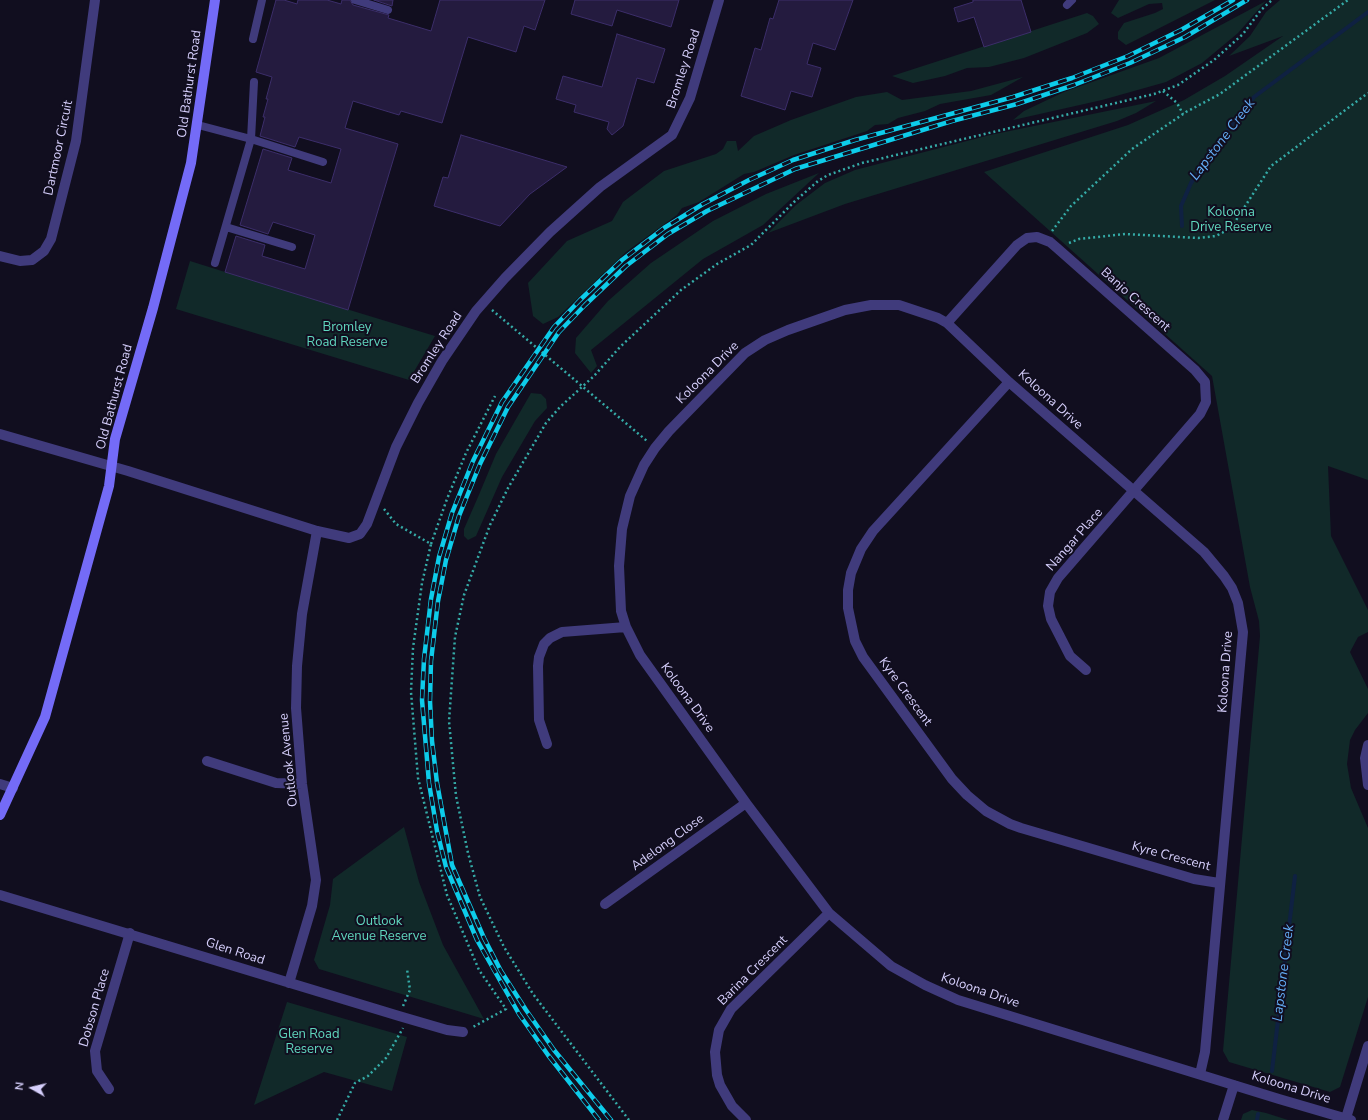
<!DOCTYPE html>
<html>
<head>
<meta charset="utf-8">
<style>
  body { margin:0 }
  #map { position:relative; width:1368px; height:1120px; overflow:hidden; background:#110e1f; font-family:"Nunito Sans",sans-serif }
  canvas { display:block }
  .north { position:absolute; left:12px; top:1068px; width:40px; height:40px; -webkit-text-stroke:3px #110e1f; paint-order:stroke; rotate:278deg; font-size:11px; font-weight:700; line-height:16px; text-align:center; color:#d6cffc }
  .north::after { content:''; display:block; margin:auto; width:14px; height:18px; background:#d6cffc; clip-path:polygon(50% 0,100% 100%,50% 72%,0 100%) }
</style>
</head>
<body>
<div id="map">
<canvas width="1368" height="1120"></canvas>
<div class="north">N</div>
</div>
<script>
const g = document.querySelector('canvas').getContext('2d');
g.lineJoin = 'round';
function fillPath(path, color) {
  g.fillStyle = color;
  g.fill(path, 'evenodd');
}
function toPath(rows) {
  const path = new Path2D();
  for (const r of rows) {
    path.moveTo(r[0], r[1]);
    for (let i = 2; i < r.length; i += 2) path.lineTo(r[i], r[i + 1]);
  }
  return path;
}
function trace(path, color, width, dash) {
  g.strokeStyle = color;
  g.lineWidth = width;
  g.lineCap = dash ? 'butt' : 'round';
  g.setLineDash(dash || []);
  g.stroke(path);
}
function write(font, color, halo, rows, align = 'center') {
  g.font = font + ' "Nunito Sans",sans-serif';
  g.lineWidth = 4;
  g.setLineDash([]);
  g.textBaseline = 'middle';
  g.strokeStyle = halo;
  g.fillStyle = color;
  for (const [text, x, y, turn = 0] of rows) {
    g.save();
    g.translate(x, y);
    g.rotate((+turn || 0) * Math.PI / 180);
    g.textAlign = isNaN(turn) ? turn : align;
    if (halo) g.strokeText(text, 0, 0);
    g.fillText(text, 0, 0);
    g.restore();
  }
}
fillPath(toPath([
  [1119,0,1215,0,1126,45,1118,39,1118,32,1124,23,1155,13,1163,9,1162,3,1149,4,1118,18,1111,13],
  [1280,0,1368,0,1368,480,1328,466,1331,536,1368,610,1368,632,1358,637,1350,652,1368,689,1368,713,1355,730,1350,740,1347,764,1351,788,1368,828,1368,997,1340,1087,1330,1092,1229,1062,1223,1051,1260,636,1259,621,1250,587,1212,376,984,172,1128,125,1184,100,1225,76,1283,36,1229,56,1250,36,1266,12],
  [1266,1,1238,33,1202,63,1166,82,1102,100,1013,120,1024,111,1064,92,1159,58],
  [1087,13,1093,16,1099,24,1087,33,1024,58,989,67,967,68,945,76,913,83,892,76],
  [1023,77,991,95,940,104,925,111,898,118,888,124,875,125,867,131,794,155,754,172,744,174,699,202,682,208,677,215,626,252,558,317,543,324,533,316,528,283,567,241,612,221,623,202,664,171,716,154,723,149,727,141,736,141,738,151,754,136,791,120,856,97,887,92,902,100,971,91],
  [1156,101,1136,113,1117,121,845,204,768,233,796,205,825,183,855,170,990,135],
  [819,173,763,225,703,259,591,350,597,366,591,373,575,353,576,338,608,301,651,263,713,221,766,194],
  [190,261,225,272,435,336,409,380,176,309],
  [531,393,541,394,546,399,547,408,535,421,502,477,476,536,468,540,464,536,464,529,478,497,496,454],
  [404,827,419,882,443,945,484,1019,319,969,314,960,330,905,333,879],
  [287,1002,407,1037,392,1091,324,1072,254,1105],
  [1252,1110,1266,1113,1288,1120,1241,1120,1243,1114]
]), '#112929');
trace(toPath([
  [1182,226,1181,206,1191,183,1224,135,1254,97,1368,12],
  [1272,1071,1295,876],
  [1257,1120,1258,1114]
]), '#0f2142', 4);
const building = toPath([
  [276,0,284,0,297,4,298,0,327,0,341,4,342,0,350,0,353,5,389,15,388,18,431,31,440,0,545,0,535,30,524,26,516,52,468,37,442,123,401,111,399,115,353,101,345,128,398,144,348,310,225,272,236,236,265,245,262,256,305,269,315,235,273,222,268,234,240,225,263,149,292,158,288,170,331,183,341,149,299,137,295,147,260,136,265,117,263,117,268,99,266,99,272,77,256,72,276,0],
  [374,0,393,0,392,6,374,0],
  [575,0,679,0,671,27,617,10,612,26,571,14,575,0],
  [779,0,853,0,835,50,813,43,807,64,821,68,812,97,791,91,785,110,741,96,755,48,761,50,770,18,773,19,779,0],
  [973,0,1021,0,1031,32,984,47,974,17,958,22,954,8,973,2,973,0],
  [617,34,665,49,654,83,637,78,623,126,612,135,607,129,609,122,574,112,576,105,556,99,563,76,602,87,617,34],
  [461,135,567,167,530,194,500,226,434,206,443,177,448,178,461,135]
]);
fillPath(building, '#241b3f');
trace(building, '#3c2e6a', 1);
trace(toPath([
  [1163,91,1177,103,1183,114],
  [1052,231,1071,206,1132,149,1186,112,1220,94,1348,0],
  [1069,243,1079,239,1125,234,1198,238,1216,236,1231,228,1271,166,1368,93],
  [492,310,647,441],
  [384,509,396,524,431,544,422,583,413,648,411,692,418,778,447,895,479,970,506,1009,473,1027],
  [431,544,447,499,466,453,495,396],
  [403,1006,410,990,407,969],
  [337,1120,355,1083,368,1076,386,1058,403,1028],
  [629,1120,533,994,504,947,480,897,468,853,456,796,449,721,455,637,464,595,490,525,508,488,546,423,560,407,594,376,620,347,681,290,717,264,751,245,794,202,818,181,828,175,862,163,1154,94,1178,85,1214,60,1243,34,1261,10,1272,0]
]), '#35aba7', 2.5, [2, 3]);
trace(toPath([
  [355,0,388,10],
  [1067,5,1072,0],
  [253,39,262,0],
  [198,125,251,139,323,162],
  [226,227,292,247],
  [215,263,251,139,254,82]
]), '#403b7c', 8);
trace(toPath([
  [0,256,20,261,32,260,44,251,51,239,76,141,95,0],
  [947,323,1017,245,1027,238,1037,237,1050,242,1057,248,1195,370,1205,382,1206,402,1200,414,1058,578,1050,592,1048,606,1051,619,1070,656,1086,670],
  [1009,382,873,531,861,549,851,573,848,590,848,608,855,641,863,657,952,779,967,795,986,811,1010,824,1021,828,1194,879,1219,883],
  [0,434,128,471,317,531,349,538,360,534,367,524,396,447,418,403,442,361,476,311,505,278,550,232,600,187,672,135,690,98,719,0],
  [547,744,539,720,538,666,539,657,544,644,550,638,562,632,626,627],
  [1368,745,1365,758,1368,785],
  [207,761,276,783,302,784],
  [0,784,13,788],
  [0,895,399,1016,447,1030,463,1032],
  [605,904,746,803],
  [289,983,312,906,316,880,302,784,296,708,297,666,302,614,317,531],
  [1200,1074,1205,1052,1243,632,1238,603,1232,588,1224,576,1204,552,1009,382,947,323,938,318,899,305,871,305,845,310,788,330,765,340,745,353,669,431,655,448,644,465,630,496,622,529,619,566,621,611,626,627,640,655,746,803,829,913,891,966,925,985,958,1000,1279,1099,1351,1120],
  [109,1089,97,1071,95,1051,130,933],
  [1346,1118,1368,1046],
  [746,1120,732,1106,720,1085,717,1075,715,1052,719,1030,731,1009,829,913],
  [1223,1120,1234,1085]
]), '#403b7c', 10);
trace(toPath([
  [0,815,45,717,109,486,115,439,153,308,191,163,215,0]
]), '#746bf7', 10);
const rail = toPath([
  [599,1120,548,1055,519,1014,477,940,446,867,437,831,429,783,422,700,424,659,431,599,439,557,452,513,473,461,502,402,554,327,580,300,622,260,664,228,703,204,749,180,793,160,855,140,1013,97,1072,78,1128,56,1181,30,1233,0],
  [611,1120,554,1050,526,1010,501,971,484,938,452,865,437,783,432,741,430,701,431,661,438,601,446,560,459,516,480,464,508,407,559,332,585,305,626,266,668,234,707,211,795,169,952,121,1017,104,1074,85,1130,63,1185,37,1247,0]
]);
trace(rail, '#0dccea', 4.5);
trace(rail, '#110e1f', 3, [9]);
write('13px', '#d6cffc', '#110e1f', [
  ["Bromley Road",684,69,-72],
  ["Old Bathurst Road",190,84,-82],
  ["Dartmoor Circuit",59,148,-78],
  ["Banjo Crescent",1135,300,42],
  ["Bromley Road",437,348,-57],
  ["Koloona Drive",708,373,-45],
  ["Old Bathurst Road",115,397,-75],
  ["Koloona Drive",1050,400,42],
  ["Nangar Place",1075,540,-49],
  ["Koloona Drive",1226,672,-86],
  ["Kyre Crescent",905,692,54],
  ["Koloona Drive",687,698,54],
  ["Outlook Avenue",289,760,-96],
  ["Adelong Close",668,843,-36],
  ["Kyre Crescent",1171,857,15],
  ["Glen Road",235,952,18],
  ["Barina Crescent",753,971,-45],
  ["Koloona Drive",980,991,19],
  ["Dobson Place",95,1008,-74],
  ["Koloona Drive",1291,1088,17]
]);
write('13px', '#60d7be', '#110e1f', [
  ["Koloona",1231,213],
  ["Drive Reserve",1231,228],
  ["Bromley",347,328],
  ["Road Reserve",347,343],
  ["Outlook",379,922],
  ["Avenue Reserve",379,937],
  ["Glen Road",309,1035],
  ["Reserve",309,1050]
]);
write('italic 14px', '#63adf6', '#110e1f', [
  ["Lapstone Creek",1223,140,-53],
  ["Lapstone Creek",1284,973,-83]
]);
</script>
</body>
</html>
